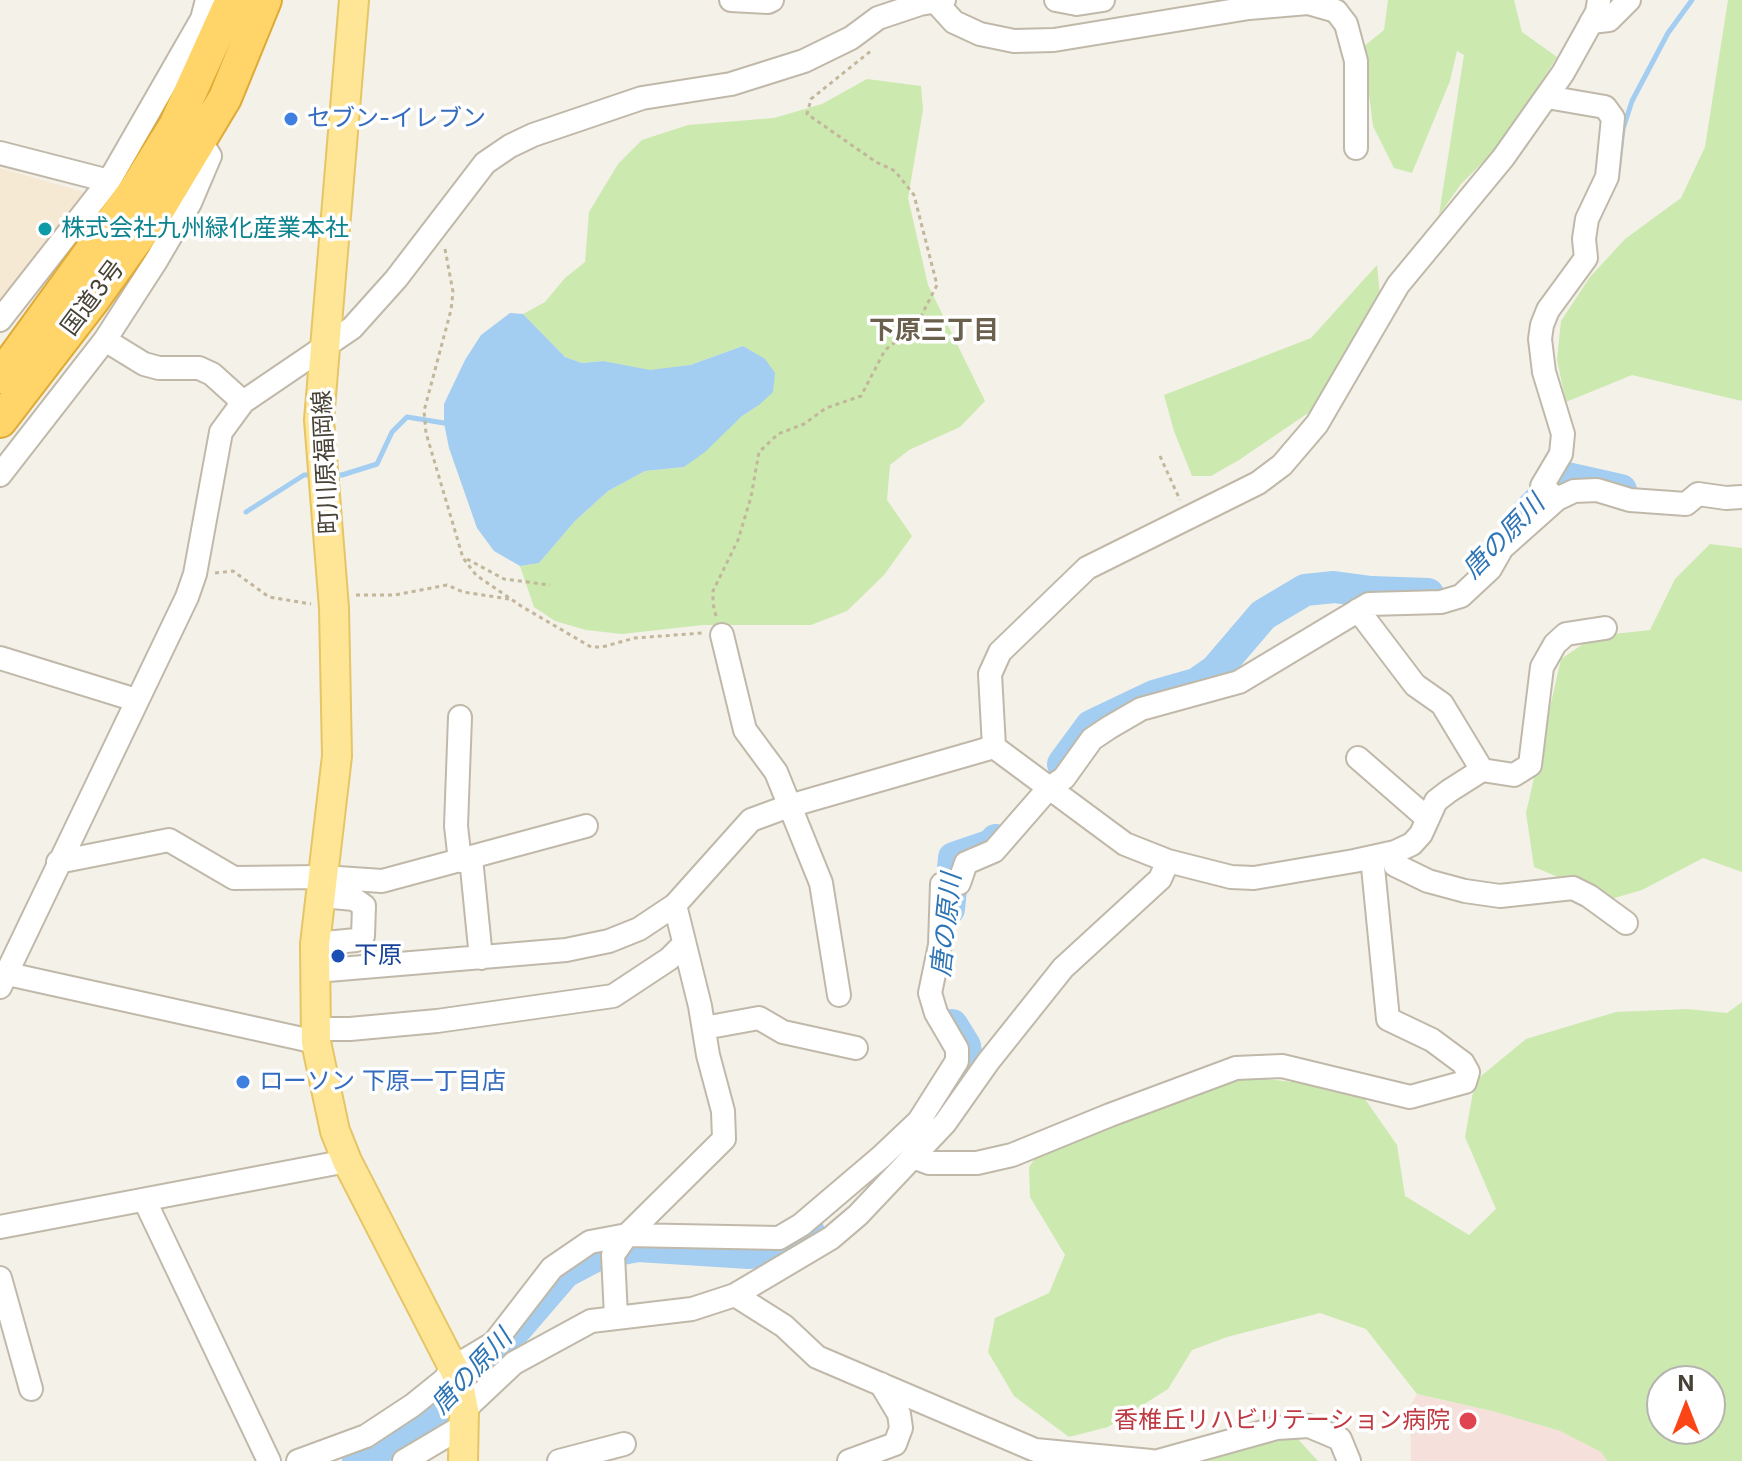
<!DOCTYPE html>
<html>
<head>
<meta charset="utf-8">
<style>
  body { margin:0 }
  #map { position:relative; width:1742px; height:1461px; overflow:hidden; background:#f4f1e8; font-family:Inter,sans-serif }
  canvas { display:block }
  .north { position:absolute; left:1646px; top:1365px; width:80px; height:80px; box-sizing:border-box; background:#fff; border:2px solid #b5b3af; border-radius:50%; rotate:0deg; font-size:22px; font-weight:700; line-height:32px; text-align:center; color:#474236 }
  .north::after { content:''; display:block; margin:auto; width:28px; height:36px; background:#fc4517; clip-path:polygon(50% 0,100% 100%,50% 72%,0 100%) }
</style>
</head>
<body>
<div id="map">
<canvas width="1742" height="1461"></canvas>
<div class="north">N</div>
</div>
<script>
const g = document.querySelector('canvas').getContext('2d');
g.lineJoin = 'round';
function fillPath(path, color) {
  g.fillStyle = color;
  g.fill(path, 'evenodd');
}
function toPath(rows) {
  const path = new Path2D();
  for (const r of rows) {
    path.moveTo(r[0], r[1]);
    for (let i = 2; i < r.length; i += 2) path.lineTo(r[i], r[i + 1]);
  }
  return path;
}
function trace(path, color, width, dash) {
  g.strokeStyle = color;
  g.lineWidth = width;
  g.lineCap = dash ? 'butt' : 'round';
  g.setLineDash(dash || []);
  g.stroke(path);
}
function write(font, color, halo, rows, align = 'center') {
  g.font = font + ' Inter,"Noto Sans JP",sans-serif';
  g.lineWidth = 7;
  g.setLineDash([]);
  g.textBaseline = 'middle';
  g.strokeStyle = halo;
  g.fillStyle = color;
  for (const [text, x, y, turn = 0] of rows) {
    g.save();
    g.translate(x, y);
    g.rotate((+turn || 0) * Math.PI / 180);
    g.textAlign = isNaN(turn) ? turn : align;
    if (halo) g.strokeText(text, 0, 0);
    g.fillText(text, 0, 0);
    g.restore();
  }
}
fillPath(toPath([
  [0,168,84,192,0,305]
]), '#f6e9d3');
fillPath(toPath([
  [1417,1394,1492,1411,1560,1431,1601,1452,1607,1461,1411,1461,1410,1406]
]), '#f5e0db');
fillPath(toPath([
  [1388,0,1514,0,1522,32,1557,57,1502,143,1461,184,1439,215,1464,55,1457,51,1450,81,1412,173,1394,168,1373,126,1363,47,1384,30],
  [1728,0,1742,0,1742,401,1632,375,1566,402,1557,360,1561,321,1590,277,1625,239,1681,198,1705,147],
  [867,79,921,86,923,110,908,198,928,285,985,401,960,427,909,450,890,465,887,500,912,536,884,575,847,611,811,625,703,625,622,634,586,630,555,621,534,607,520,566,539,563,575,521,608,491,645,471,684,467,742,416,759,405,743,346,690,365,650,371,603,361,582,363,565,357,523,314,545,302,565,278,585,262,589,212,618,164,642,140,688,125,774,118,822,104],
  [1377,265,1380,296,1314,409,1239,460,1211,476,1192,476,1174,431,1164,395,1311,338],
  [1710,544,1742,548,1742,872,1703,858,1642,890,1611,899,1534,867,1526,813,1561,659,1595,636,1650,630,1675,579],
  [1742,1002,1742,1461,1607,1461,1601,1452,1560,1431,1492,1411,1417,1394,1366,1329,1320,1313,1227,1337,1192,1350,1168,1389,1108,1427,1069,1437,1014,1396,988,1352,995,1318,1049,1293,1065,1255,1030,1197,1029,1167,1056,1129,1219,1074,1358,1089,1397,1145,1405,1196,1469,1235,1496,1209,1465,1137,1475,1081,1526,1039,1616,1012,1687,1009,1727,1013],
  [1662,1381,1710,1381,1710,1429,1662,1429],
  [1295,1436,1318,1461,1205,1461,1242,1450]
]), '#cce9b0');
fillPath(toPath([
  [510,313,523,314,565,357,582,363,603,361,650,370,690,365,743,346,765,359,775,373,773,392,759,405,742,416,705,452,684,467,645,471,608,491,575,521,539,563,520,566,494,551,477,528,449,448,444,423,444,404,465,360,481,335]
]), '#a3cdf1');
trace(toPath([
  [1618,172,1623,129,1632,101,1668,33,1692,0],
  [331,475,342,475,377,464,392,432,407,417,444,423],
  [1563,477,1565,466],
  [246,512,304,475,313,475]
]), '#a3cdf1', 5);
trace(toPath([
  [1528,512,1563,477,1621,490],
  [1063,764,1091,726,1154,696,1196,684,1216,670,1263,615,1305,590,1334,587,1371,592,1428,594],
  [949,909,954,858,992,845,996,840],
  [936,1113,968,1065,965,1046,952,1025],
  [358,1461,430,1418,485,1365,565,1272,601,1253,638,1246,749,1253,776,1248,809,1232]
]), '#a3cdf1', 32);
const minor = toPath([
  [731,0,768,2,772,0],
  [934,0,954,22,980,34,1014,41,1054,40,1249,8,1308,3,1336,11,1346,24,1356,61,1356,148],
  [1056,0,1077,4,1103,0],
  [1591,22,1609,20,1629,0],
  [1547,97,1605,107,1613,118,1607,177,1587,219,1584,239,1586,258,1548,310,1542,325,1540,339,1544,372,1563,434,1561,454,1542,486,1557,499],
  [0,153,109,181],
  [0,320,109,181,202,19,207,0],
  [105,340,144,364,159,368,199,368,212,374,243,402],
  [0,475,105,340,156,261,190,203,210,156,200,140],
  [1358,610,1415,685,1442,704,1482,770],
  [722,635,745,730,776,772,821,883,839,995],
  [0,658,136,700],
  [460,717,456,826,460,861],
  [994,747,990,674,1000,652,1087,568,1258,483,1282,465,1317,424,1398,285,1503,158,1563,73,1597,12,1599,0],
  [1358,758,1428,819],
  [1395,852,1395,865,1428,881,1465,891,1500,896,1573,888,1589,896,1626,923],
  [471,858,481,958],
  [1168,861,1231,877,1254,878,1354,861,1395,852,1412,844,1421,834,1436,801,1449,791,1482,770,1514,775,1530,765,1542,667,1555,644,1566,634,1605,628],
  [58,862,169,840,234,878,323,877,382,881,586,826],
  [315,944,356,940,363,936,364,906,354,899,322,896],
  [316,971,566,950,609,941,639,929,675,905,751,820,789,806,994,747,1125,844,1168,861,1160,879,1063,968,988,1062,945,1123,858,1215,831,1238,735,1295,692,1309,591,1321,514,1363,464,1410],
  [8,974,316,1042],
  [0,987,187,597,195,574,221,432,243,402,352,328,396,279,485,163,510,146,533,135,642,98,731,84,804,61,851,38,878,18,920,4,944,0],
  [704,1028,759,1018,783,1032,856,1048],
  [316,1029,350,1029,437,1021,613,996,669,959,684,944],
  [913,1157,929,1163,977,1163,1012,1155,1110,1115,1236,1068,1282,1066,1410,1097,1465,1082,1468,1072,1463,1063,1432,1040,1388,1019,1372,857],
  [145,1201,269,1461],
  [0,1227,347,1161],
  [0,1278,31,1389],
  [735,1295,784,1326,817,1357,1035,1450,1151,1461],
  [616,1316,613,1255,627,1235,724,1139,723,1111,708,1055,700,1006,675,905],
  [298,1461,366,1436,413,1405,444,1380,454,1367,494,1343,552,1268,590,1242,627,1235,779,1238,801,1225,881,1157,919,1121,957,1061,957,1049,936,1013,930,993,940,945,942,884,959,883,966,863,994,851,1048,789,1064,778,1092,739,1110,727,1141,709,1239,682,1369,604,1441,602,1461,596,1490,569,1502,548,1557,499,1574,491,1597,490,1630,500,1686,504,1698,494,1726,498,1742,497],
  [404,1461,463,1426],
  [559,1461,624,1444],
  [849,1461,895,1444,901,1428,899,1414,881,1384],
  [1158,1461,1277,1428,1309,1426,1340,1439,1349,1461]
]);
const major = toPath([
  [354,0,319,420,334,608,337,756,315,944,316,1042,335,1131,347,1161,457,1375,464,1410,463,1461]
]);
const highway = toPath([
  [0,377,136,189,175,126,232,0],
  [0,421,93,300,159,208,225,98,265,0]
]);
trace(minor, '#c0b9aa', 26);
trace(major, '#e5c565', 32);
trace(highway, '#dfaa36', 36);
trace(toPath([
  [445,249,453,292,451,310,424,411,426,433,463,558,476,575,521,606,591,647,602,647,635,638,702,633],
  [1160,456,1180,500],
  [467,559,504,579,550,585],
  [215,573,233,571,269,597,311,604],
  [356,595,395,595,447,585,463,592,509,599],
  [716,616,713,604,713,591,738,540,751,497,759,452,778,434,804,424,826,408,861,396,885,350,916,326,937,285,914,195,895,171,876,162,807,114,811,99,872,50]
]), '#c2b69b', 3, [4, 4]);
trace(minor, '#fff', 22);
trace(major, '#ffe696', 28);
trace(highway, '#ffd468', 32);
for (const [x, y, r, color] of [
  [291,119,8,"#3f7fe0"],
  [45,229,8,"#0f9aa8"],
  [338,956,8,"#1a4fb4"],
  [243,1082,8,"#3f7fe0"],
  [1468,1421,10,"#e0444e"]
]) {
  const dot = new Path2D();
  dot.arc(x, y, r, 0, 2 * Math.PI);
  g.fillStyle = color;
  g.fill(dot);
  trace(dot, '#fff', 3);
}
write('24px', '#366cbe', '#fff', [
  ["セブン-イレブン",307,119],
  ["ローソン 下原一丁目店",259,1082]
], 'left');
write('24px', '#0d838f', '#fff', [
  ["株式会社九州緑化産業本社",61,229]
], 'left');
write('24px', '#474236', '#fff', [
  ["国道3号",93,298,-53],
  ["町川原福岡線",326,462,-93]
]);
write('24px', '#164399', '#fff', [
  ["下原",354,956]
], 'left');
write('24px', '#be3a42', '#fff', [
  ["香椎丘リハビリテーション病院",1450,1421]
], 'right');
write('bold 26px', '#6a604d', '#fff', [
  ["下原三丁目",934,331]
]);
write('italic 26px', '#2e75b5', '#fff', [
  ["唐の原川",1504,537,-46],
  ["唐の原川",947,925,-84],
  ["唐の原川",472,1372,-47]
]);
</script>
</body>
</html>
